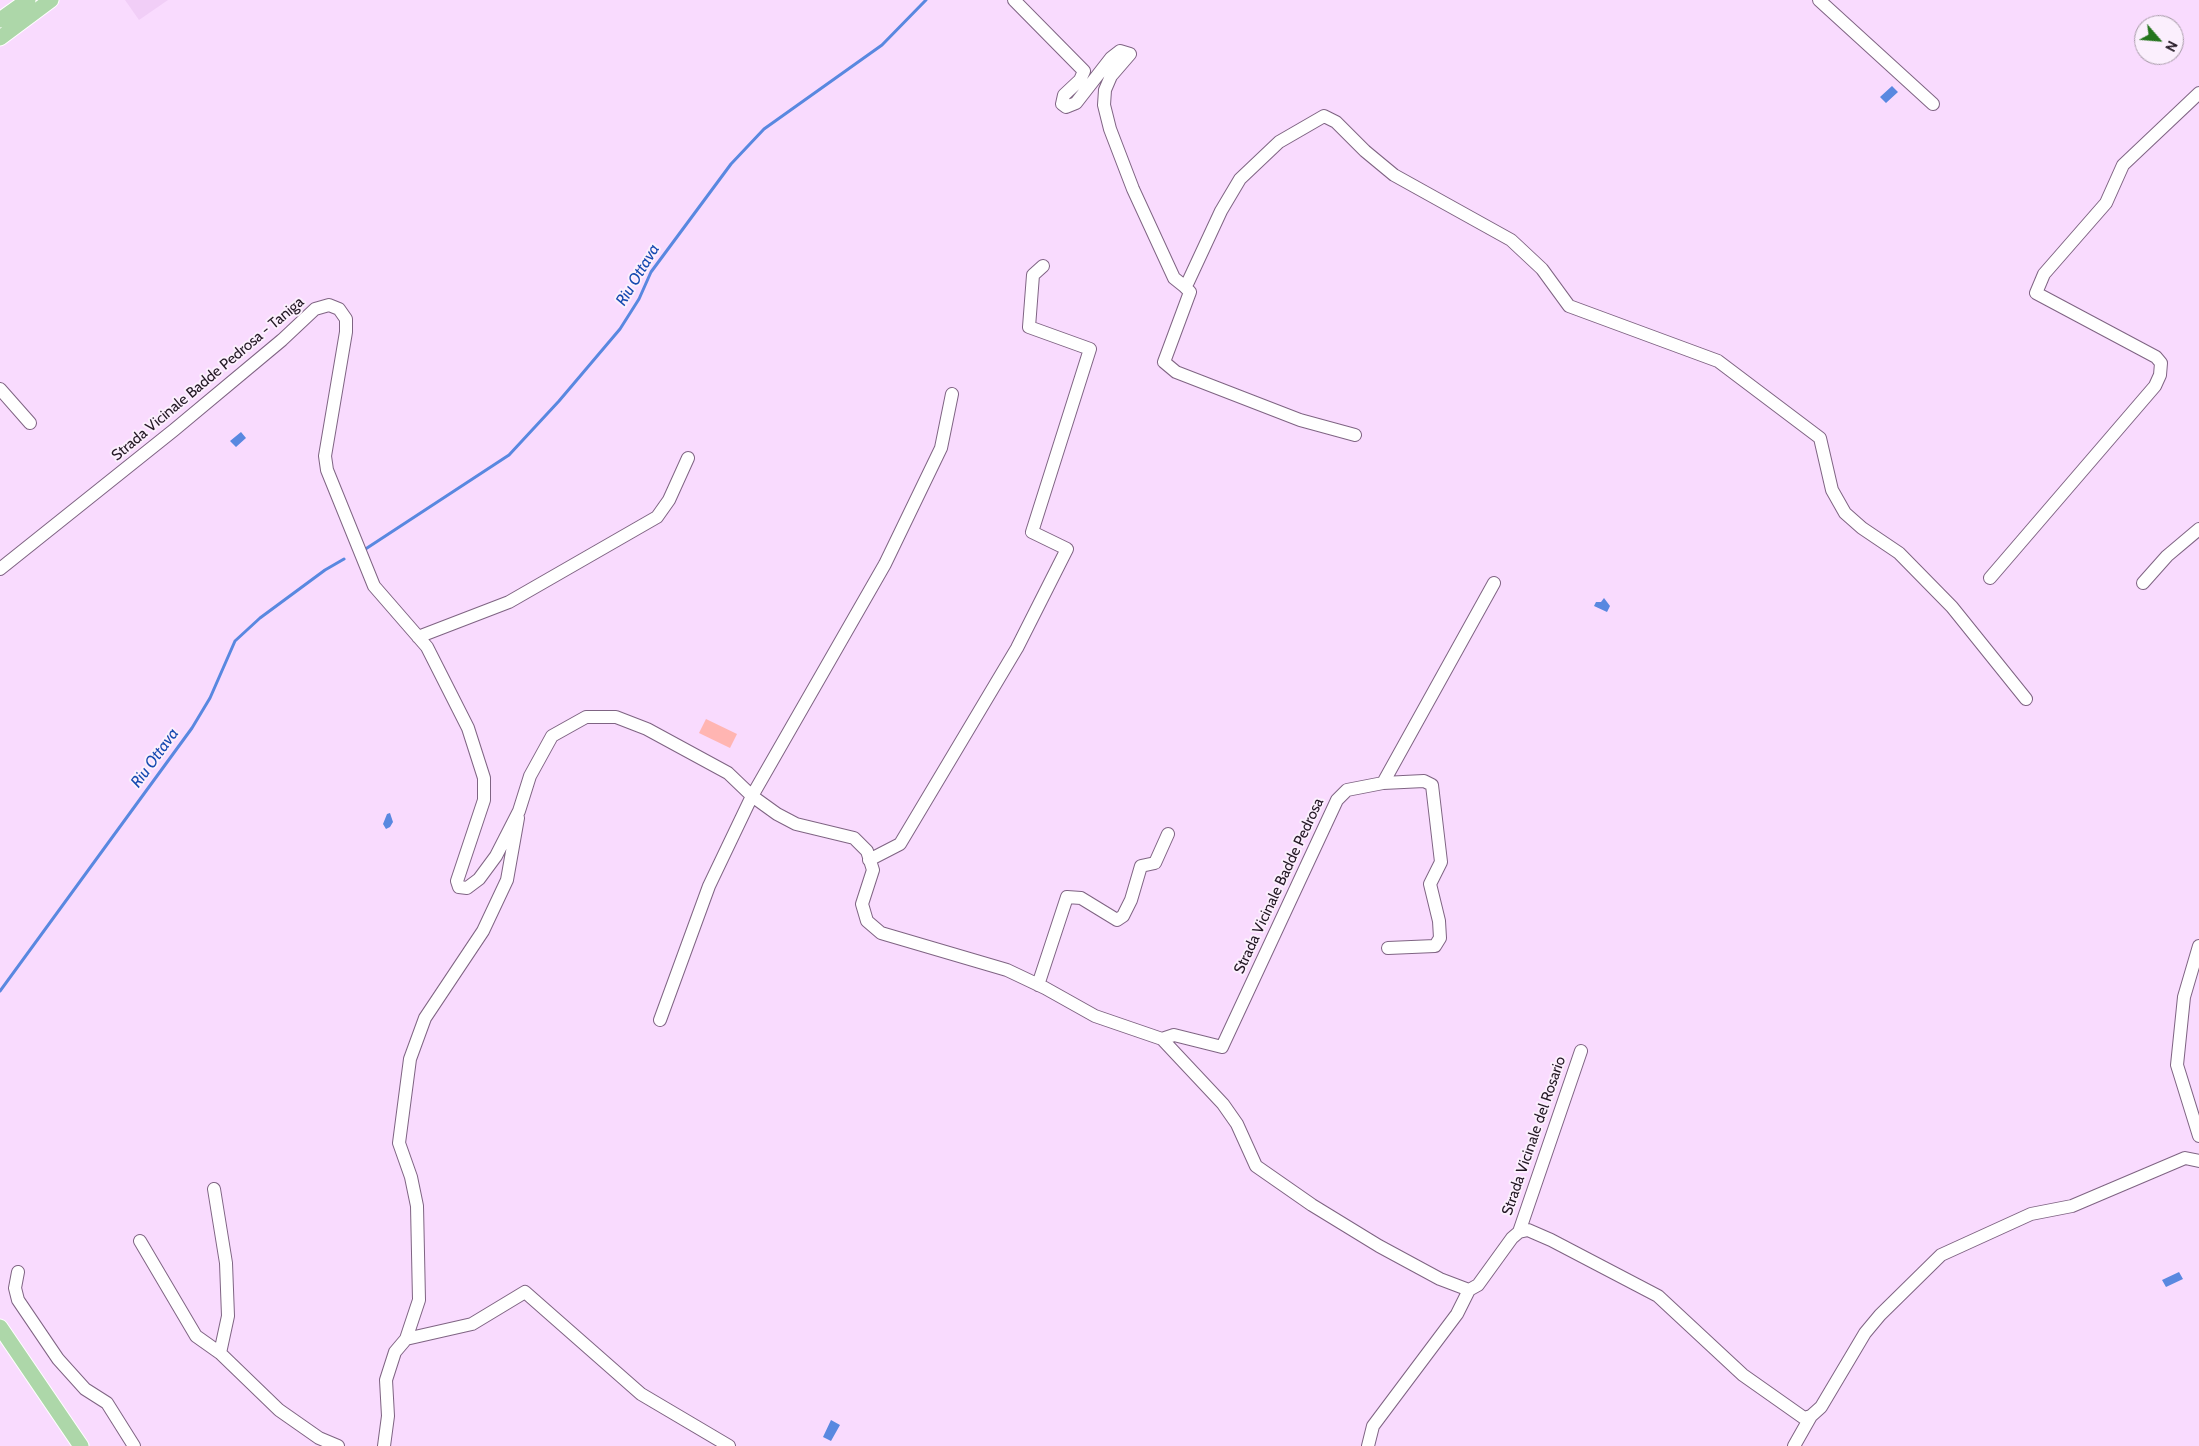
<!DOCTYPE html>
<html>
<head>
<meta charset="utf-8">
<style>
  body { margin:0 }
  #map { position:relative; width:2199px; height:1446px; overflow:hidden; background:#f9dbfe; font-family:Cabin,sans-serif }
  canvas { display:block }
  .north { position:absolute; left:2134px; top:15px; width:50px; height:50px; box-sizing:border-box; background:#fbeffd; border:1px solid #a599a6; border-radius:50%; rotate:117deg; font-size:14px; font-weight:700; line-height:20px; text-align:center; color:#231824 }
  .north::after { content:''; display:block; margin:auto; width:18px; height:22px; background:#24751d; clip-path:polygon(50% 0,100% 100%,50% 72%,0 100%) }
</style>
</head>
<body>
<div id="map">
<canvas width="2199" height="1446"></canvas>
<div class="north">N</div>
</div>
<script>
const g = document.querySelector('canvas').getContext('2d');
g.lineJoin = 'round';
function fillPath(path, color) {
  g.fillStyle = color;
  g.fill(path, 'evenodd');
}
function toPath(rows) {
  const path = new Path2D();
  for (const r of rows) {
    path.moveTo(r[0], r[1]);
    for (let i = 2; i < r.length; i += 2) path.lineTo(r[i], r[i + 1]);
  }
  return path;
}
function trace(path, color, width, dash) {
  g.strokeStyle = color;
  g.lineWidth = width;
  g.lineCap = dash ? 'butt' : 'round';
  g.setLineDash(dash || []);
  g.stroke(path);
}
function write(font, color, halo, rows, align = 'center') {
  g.font = font + ' Cabin,sans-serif';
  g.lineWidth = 4;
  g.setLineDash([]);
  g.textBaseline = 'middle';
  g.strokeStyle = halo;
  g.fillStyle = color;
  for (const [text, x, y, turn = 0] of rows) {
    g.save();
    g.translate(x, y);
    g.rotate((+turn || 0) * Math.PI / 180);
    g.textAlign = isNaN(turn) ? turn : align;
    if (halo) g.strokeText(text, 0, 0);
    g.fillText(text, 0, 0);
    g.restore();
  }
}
fillPath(toPath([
  [125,0,168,0,139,20]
]), '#f1cef7');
fillPath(toPath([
  [706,719,737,734,730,748,699,733]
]), '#ffb5b2');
fillPath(toPath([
  [1892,86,1898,92,1886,103,1880,97],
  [241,432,246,438,236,447,230,441],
  [1604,598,1610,606,1607,612,1594,606,1596,602,1601,602],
  [390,813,393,822,390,827,386,829,383,824,387,814],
  [2179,1272,2183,1279,2166,1287,2162,1280],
  [831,1420,840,1425,831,1441,823,1437]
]), '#5988e0');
trace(toPath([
  [364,550,509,455,559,401,620,329,639,299,651,272,731,164,764,129,882,45,926,0],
  [0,991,192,728,210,698,235,641,260,618,325,570,344,559]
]), '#5988e0', 3);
const minor = toPath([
  [1014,0,1084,71,1080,80,1064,95,1062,104,1066,107,1076,103,1111,58,1120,51,1130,54,1111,76,1105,90,1104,105,1110,129,1133,189,1174,278,1184,286,1188,282,1221,211,1240,179,1279,142,1324,116,1336,122,1365,151,1394,175,1511,240,1542,269,1569,306,1718,361,1820,438,1832,490,1845,513,1862,528,1899,553,1952,607,2026,699],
  [1819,0,1933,104],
  [1184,286,1190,292,1164,362,1176,372,1300,420,1355,435],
  [0,389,30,423],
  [0,569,174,430,282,340,315,309,329,305,339,309,346,319,346,332,325,456,327,470,374,586,427,647,468,728,484,778,484,800,457,881,459,887,467,888,479,879,496,856,519,811,530,776,552,736,586,717,616,717,647,729,728,773,752,796,777,814,796,824,854,838,867,851,873,870,862,904,867,921,881,933,1007,970,1045,988,1095,1016,1162,1039,1223,1104,1237,1124,1256,1166,1312,1205,1379,1246,1440,1279,1469,1290,1478,1285,1512,1238,1519,1232,1528,1230,1551,1240,1658,1296,1743,1375,1804,1418,1811,1416,1821,1407,1865,1333,1880,1315,1941,1255,2031,1214,2072,1206,2185,1158,2199,1161],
  [1990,578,2155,386,2160,375,2161,363,2156,357,2036,293,2044,274,2106,203,2123,165,2199,93],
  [2143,583,2167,556,2199,529],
  [418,637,509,602,657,517,669,500,688,458],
  [1383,783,1424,781,1432,785,1441,862,1430,884,1439,921,1440,938,1435,946,1388,948],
  [869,860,900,844,1017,648,1067,549,1032,532,1090,349,1029,327,1033,275,1043,266],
  [2199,946,2184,997,2177,1065,2199,1136],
  [1038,985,1067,897,1081,898,1117,920,1123,916,1131,900,1141,866,1155,863,1168,834],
  [660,1020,709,886,752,796,885,564,941,448,952,394],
  [1162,1039,1174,1035,1222,1047,1337,800,1347,790,1383,783,1494,583],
  [214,1189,226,1263,228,1316,220,1353],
  [1519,1232,1581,1051],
  [140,1241,196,1336,220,1353,279,1410,319,1438,338,1446],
  [18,1272,15,1288,18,1300,58,1359,85,1389,107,1403,134,1446],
  [406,1339,472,1324,525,1292,641,1394,729,1446],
  [384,1446,388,1416,386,1380,395,1352,406,1339,419,1300,417,1206,411,1177,399,1143,410,1059,425,1018,483,931,507,880,518,818],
  [1368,1446,1373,1426,1457,1314,1469,1290],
  [1794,1446,1811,1416]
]);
const major = toPath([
  [0,20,28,0],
  [0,38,51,0],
  [0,1327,81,1446]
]);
trace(minor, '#7f6483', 14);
trace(major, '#fff', 17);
trace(minor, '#fff', 12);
trace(major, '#add7a9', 15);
write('15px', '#231824', '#fbeffd', [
  ["Strada Vicinale Badde Pedrosa - Taniga",208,379,-40],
  ["Strada Vicinale Badde Pedrosa",1279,886,-65],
  ["Strada Vicinale del Rosario",1534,1136,-71]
]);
write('italic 16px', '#154ab0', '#fbeffd', [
  ["Riu Ottava",638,275,-59],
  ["Riu Ottava",155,758,-54]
]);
</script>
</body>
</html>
